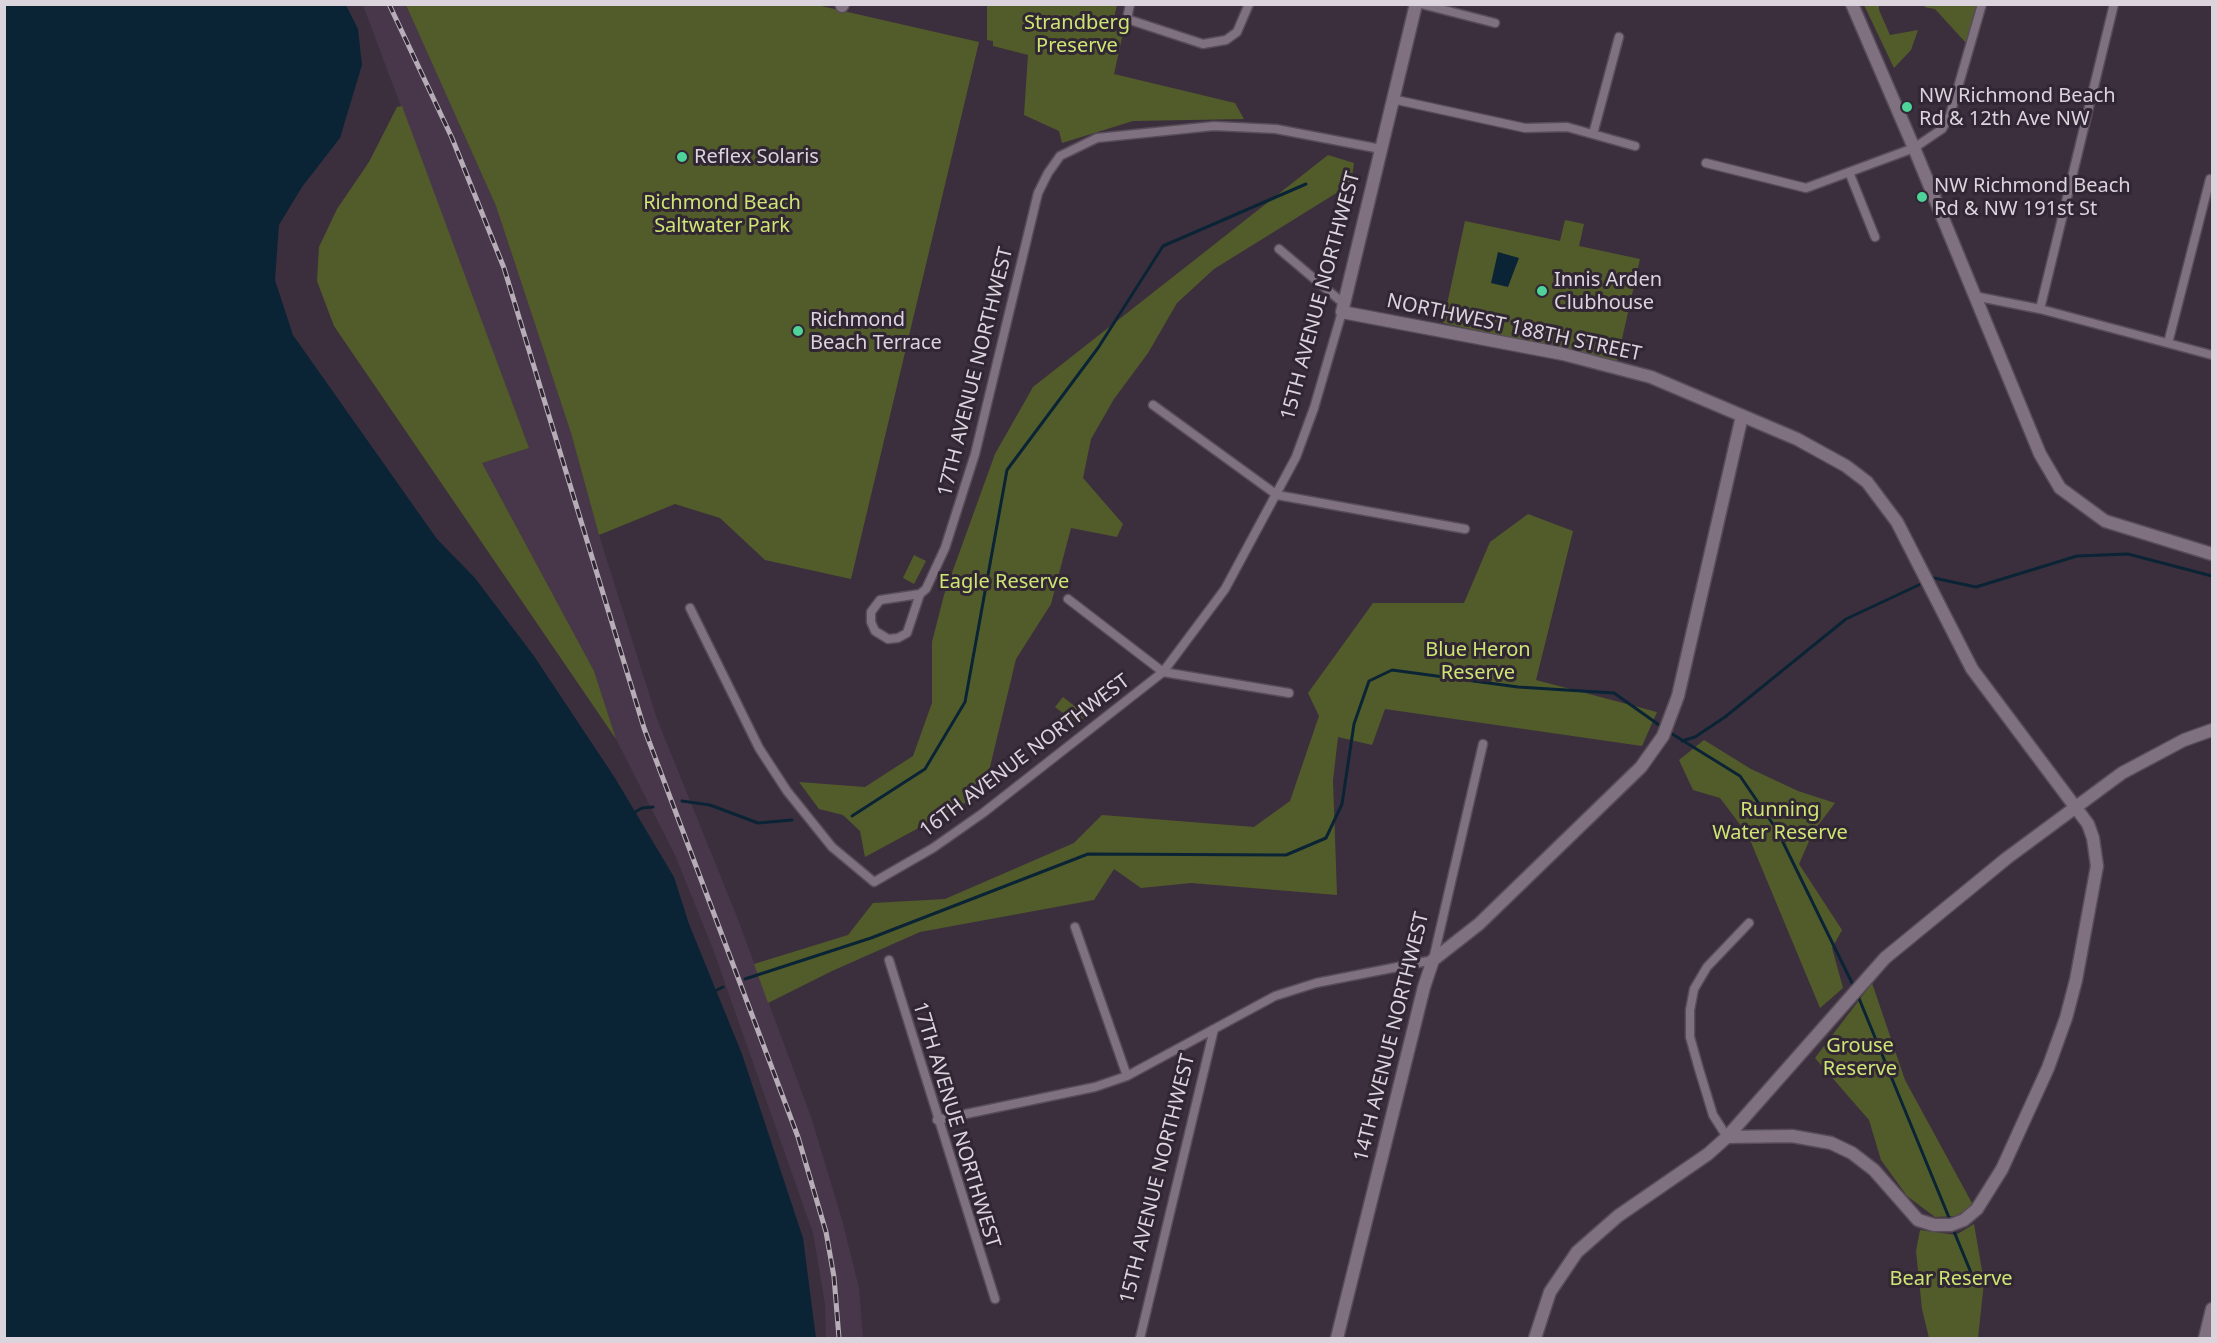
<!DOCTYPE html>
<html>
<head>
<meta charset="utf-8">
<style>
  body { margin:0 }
  #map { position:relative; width:2217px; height:1343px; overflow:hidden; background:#3c2f3d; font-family:"Noto Sans",sans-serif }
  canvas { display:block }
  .frame { position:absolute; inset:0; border:6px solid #dcd4dd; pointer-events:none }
</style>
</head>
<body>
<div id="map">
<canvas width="2217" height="1343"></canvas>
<div class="frame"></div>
</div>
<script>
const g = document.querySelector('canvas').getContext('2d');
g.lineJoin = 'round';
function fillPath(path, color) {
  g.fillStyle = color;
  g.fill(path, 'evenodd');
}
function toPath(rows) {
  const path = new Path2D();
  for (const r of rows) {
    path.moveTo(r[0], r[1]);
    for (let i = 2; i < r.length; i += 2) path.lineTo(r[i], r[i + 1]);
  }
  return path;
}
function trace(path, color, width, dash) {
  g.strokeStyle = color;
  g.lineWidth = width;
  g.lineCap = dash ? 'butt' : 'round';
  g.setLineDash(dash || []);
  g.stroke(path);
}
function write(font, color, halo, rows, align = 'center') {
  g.font = font + ' "Noto Sans",sans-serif';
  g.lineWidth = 6;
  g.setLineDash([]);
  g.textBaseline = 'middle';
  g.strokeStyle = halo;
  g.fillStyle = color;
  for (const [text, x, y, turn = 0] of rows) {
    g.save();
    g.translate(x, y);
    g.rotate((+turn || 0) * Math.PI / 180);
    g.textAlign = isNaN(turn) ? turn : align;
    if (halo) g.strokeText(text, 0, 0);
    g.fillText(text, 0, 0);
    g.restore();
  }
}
fillPath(toPath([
  [363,5,406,5,496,206,571,433,599,535,657,719,737,917,811,1117,842,1220,859,1288,863,1338,826,1338,825,1304,813,1233,713,949,675,855,616,739,594,671,482,463,529,448]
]), '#48374a');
fillPath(toPath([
  [1927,4,1979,5,1966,43,1935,9,1924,7],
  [406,5,817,5,979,42,851,579,765,560,720,518,675,504,599,535,571,433,496,206],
  [987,5,1117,5,1111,30,1123,33,1114,74,1235,103,1244,119,1133,121,1062,143,1059,131,1024,115,1028,55,993,46,993,41,987,40],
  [1864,5,1879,5,1879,10,1890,35,1918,30,1911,50,1894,68],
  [402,106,529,448,482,463,594,671,616,739,334,326,317,281,319,247,337,209,369,162,397,107],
  [1328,155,1354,163,1351,184,1214,269,1177,303,1148,353,1114,399,1091,439,1083,478,1123,524,1117,537,1071,528,1051,604,1016,659,989,771,974,798,865,857,860,831,843,815,819,809,799,782,865,787,913,756,932,703,932,642,944,595,995,454,1033,387],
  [1565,220,1584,224,1579,246,1640,259,1617,361,1443,323,1465,221,1560,241],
  [1528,514,1573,531,1536,680,1657,712,1642,746,1385,709,1372,745,1338,737,1333,780,1337,895,1191,883,1141,888,1114,869,1094,900,920,932,832,971,768,1003,754,964,848,935,873,903,945,899,1074,843,1102,815,1254,827,1290,801,1319,716,1308,693,1373,603,1464,603,1490,542],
  [914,555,926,561,914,584,903,578],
  [1063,697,1086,715,1079,725,1055,707],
  [1704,740,1751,769,1798,791,1835,803,1813,832,1799,864,1842,930,1832,948,1843,988,1820,1008,1748,835,1720,798,1693,790,1679,760],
  [1872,983,1905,1080,1973,1205,1956,1216,1935,1217,1907,1196,1881,1160,1869,1120,1815,1058],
  [1974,1224,1984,1282,1978,1338,1929,1338,1922,1309,1916,1251,1920,1230,1956,1235]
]), '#525c2a');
fillPath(toPath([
  [5,4,346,5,358,29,362,65,340,138,302,187,279,225,275,280,293,335,437,539,475,578,534,656,615,778,674,877,689,924,742,1054,803,1238,816,1338,5,1338],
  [1498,252,1519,258,1508,287,1491,283]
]), '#0b2435');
trace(toPath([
  [1929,580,1934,578,1976,587,2077,556,2128,554,2212,576],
  [1669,732,1740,776,1777,830,1854,987],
  [1682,741,1695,737,1725,717,1846,619,1923,583],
  [682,801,710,805,758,823,792,820],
  [635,812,642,808,653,807],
  [852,816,925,769,965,702,1007,470,1098,348,1163,246,1306,184],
  [745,979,871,938,1088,854,1286,855,1326,838,1342,804,1354,724,1369,681,1392,670,1518,687,1614,693,1662,727],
  [717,990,723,987],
  [1858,996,1950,1220],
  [1953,1229,1974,1280]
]), '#0b2435', 3);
const street = toPath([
  [1130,4,1127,19,1203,44,1226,40,1237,32,1249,4],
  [1421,4,1495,23],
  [1392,99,1525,128,1567,127,1635,146],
  [1593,134,1619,37],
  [1706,163,1806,188,1914,148,1942,129,1950,115,1982,4],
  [1849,172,1875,237],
  [1279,249,1343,303],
  [1974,296,2040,309,2212,355],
  [2040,309,2114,4],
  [2168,343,2210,179],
  [1153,405,1277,495,1465,529],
  [920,594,880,600,871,612,871,622,875,631,888,639,898,638,907,633,920,594,926,589,945,548,975,454,1038,193,1048,173,1060,156,1097,138,1214,126,1276,129,1381,149],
  [1068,599,1163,672,1289,693],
  [690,608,759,748,787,791,832,847,874,882,933,848,983,813,1163,672,1225,589,1296,457,1314,408,1342,312],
  [1075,927,1127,1076],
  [889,960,995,1299],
  [937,1120,1095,1087,1127,1076,1275,996,1316,983,1433,960,1483,744],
  [1727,1137,1713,1115,1699,1069,1690,1037,1690,1010,1694,989,1707,967,1749,923],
  [1140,1338,1214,1029]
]);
const secondary = toPath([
  [1416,4,1342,312,1563,354,1651,377,1797,439,1846,466,1867,482,1897,522,1972,669,2088,824,2093,838,2097,866,2076,980,2066,1018,2048,1068,2002,1169,1977,1209,1964,1220,1951,1225,1934,1225,1918,1220,1874,1170,1852,1153,1831,1143,1792,1136,1727,1137],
  [1852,4,1914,148,2040,454,2060,488,2105,521,2212,554],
  [842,6,843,4],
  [1337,1338,1424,987,1433,960,1479,924,1641,767,1663,736,1678,696,1742,416],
  [1535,1338,1550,1292,1577,1252,1618,1216,1708,1154,1727,1137,1885,958,2007,858,2122,773,2184,740,2212,730],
  [2205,1338,2212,1309]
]);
trace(street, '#574c58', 11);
trace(secondary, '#574c58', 15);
trace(street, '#7f7180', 8);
trace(secondary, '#7f7180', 12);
const rail = toPath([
  [389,4,452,138,504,268,644,728,798,1137,826,1232,834,1277,839,1338]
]);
trace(rail, '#b6adb7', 5);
trace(rail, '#312633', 3, [9]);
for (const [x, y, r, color] of [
  [1907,107,6,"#4ed399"],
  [682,157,6,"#4ed399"],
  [1922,197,6,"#4ed399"],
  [1542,291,6,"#4ed399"],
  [798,331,6,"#4ed399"]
]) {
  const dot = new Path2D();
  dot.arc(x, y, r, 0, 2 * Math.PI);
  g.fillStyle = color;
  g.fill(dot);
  trace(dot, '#312633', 2);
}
write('20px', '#cee573', '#312633', [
  ["Strandberg",1077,23],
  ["Preserve",1077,46],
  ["Richmond Beach",722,203],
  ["Saltwater Park",722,226],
  ["Eagle Reserve",1004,582],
  ["Blue Heron",1478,650],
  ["Reserve",1478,673],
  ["Running",1780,810],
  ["Water Reserve",1780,833],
  ["Grouse",1860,1046],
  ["Reserve",1860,1069],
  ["Bear Reserve",1951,1279]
]);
write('20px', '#dcd4dd', '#312633', [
  ["NW Richmond Beach",1919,96],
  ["Rd & 12th Ave NW",1919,119],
  ["Reflex Solaris",694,157],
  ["NW Richmond Beach",1934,186],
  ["Rd & NW 191st St",1934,209],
  ["Innis Arden",1554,280],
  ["Clubhouse",1554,303],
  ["Richmond",810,320],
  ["Beach Terrace",810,343]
], 'left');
write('20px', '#dcd4dd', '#312633', [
  ["15TH AVENUE NORTHWEST",1321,296,-75],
  ["NORTHWEST 188TH STREET",1514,328,12],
  ["17TH AVENUE NORTHWEST",976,372,-76],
  ["16TH AVENUE NORTHWEST",1025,756,-37],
  ["14TH AVENUE NORTHWEST",1392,1037,-76],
  ["17TH AVENUE NORTHWEST",956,1125,73],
  ["15TH AVENUE NORTHWEST",1158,1179,-76]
]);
</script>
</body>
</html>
